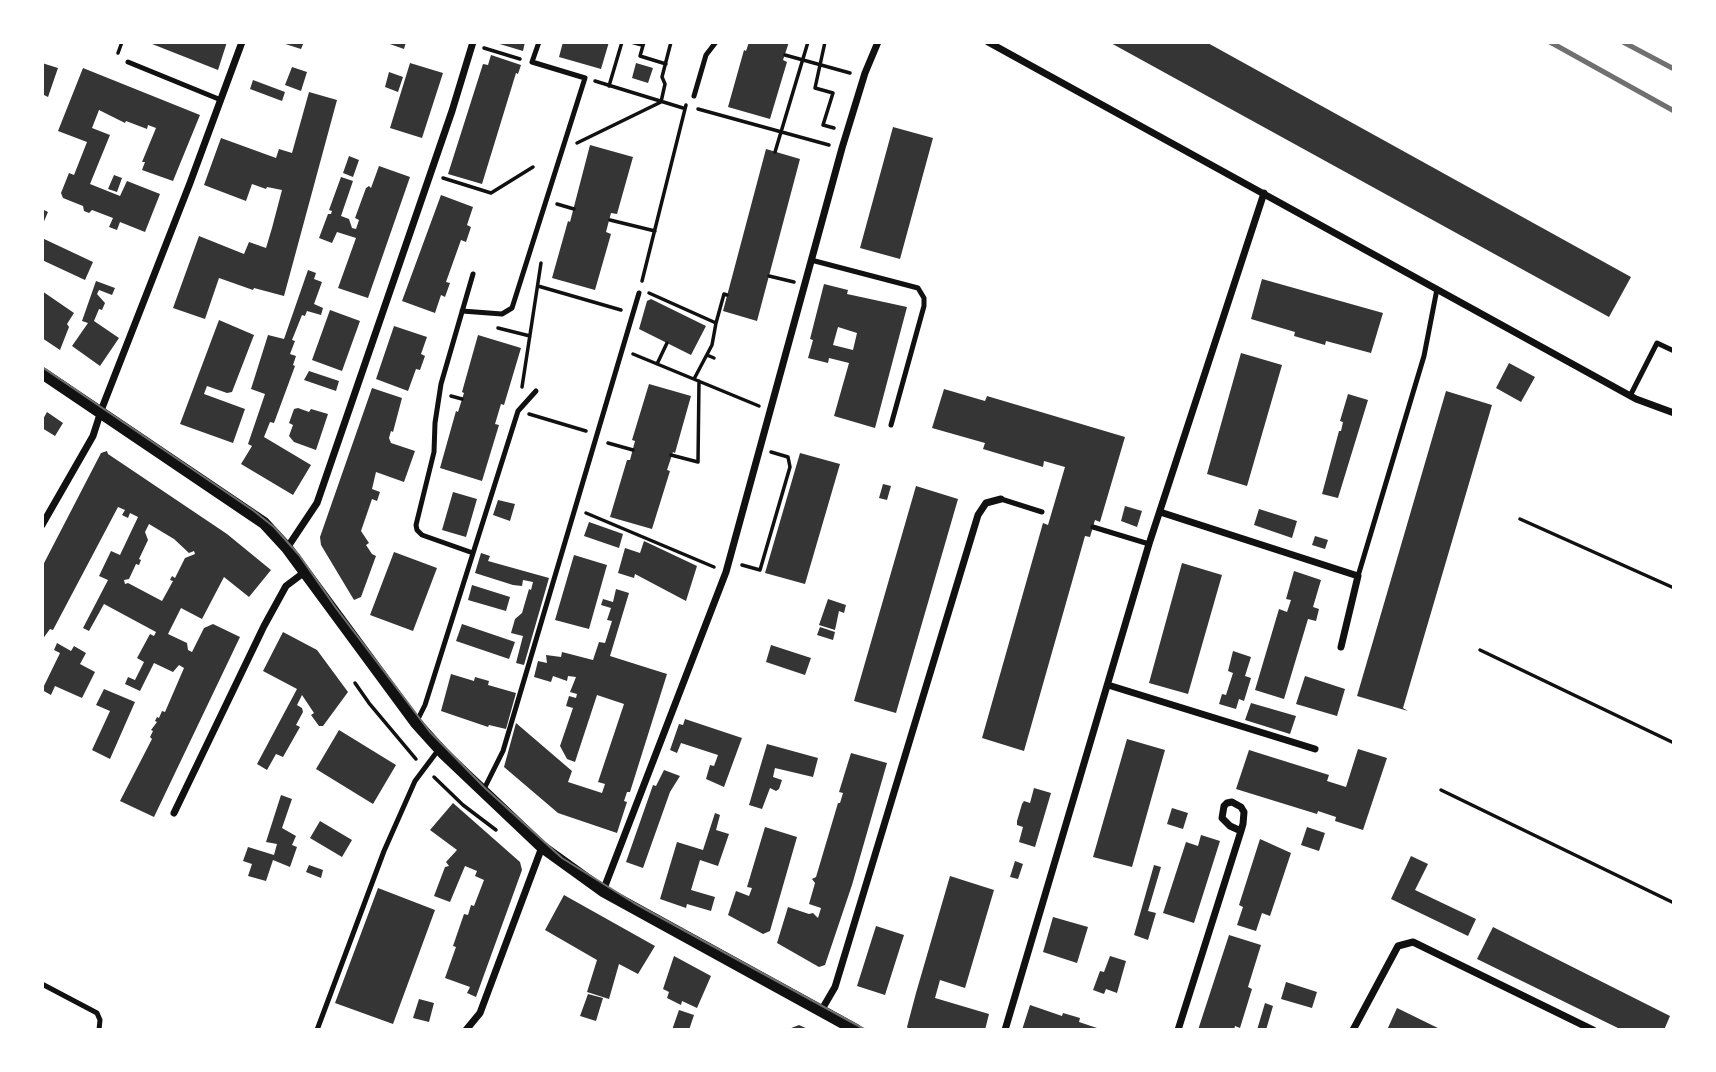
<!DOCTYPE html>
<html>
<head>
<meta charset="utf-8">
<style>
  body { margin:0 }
  #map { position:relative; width:1716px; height:1072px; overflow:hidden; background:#fff; font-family:"Source Sans 3",sans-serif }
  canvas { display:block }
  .frame { position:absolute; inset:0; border:44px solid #fff; pointer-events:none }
</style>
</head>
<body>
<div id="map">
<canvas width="1716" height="1072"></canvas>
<div class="frame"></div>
</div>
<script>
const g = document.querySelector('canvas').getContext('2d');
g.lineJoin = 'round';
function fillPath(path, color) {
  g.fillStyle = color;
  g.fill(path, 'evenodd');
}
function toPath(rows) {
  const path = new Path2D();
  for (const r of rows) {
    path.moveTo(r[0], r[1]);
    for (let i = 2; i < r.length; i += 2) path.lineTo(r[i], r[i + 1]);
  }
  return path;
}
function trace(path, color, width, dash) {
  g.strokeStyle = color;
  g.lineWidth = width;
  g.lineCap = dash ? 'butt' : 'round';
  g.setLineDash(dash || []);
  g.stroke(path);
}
fillPath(toPath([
  [147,42,227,42,218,70],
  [279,42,304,42,301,49],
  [384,42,406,42,404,49],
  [493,42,525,42,523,51],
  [563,42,609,42,601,69,559,57],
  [749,42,789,42,783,60,787,62,770,119,728,107,744,50,746,51],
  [1109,42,1206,42,1631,277,1609,317],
  [491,55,521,65,518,74,516,73,482,184,448,174,483,64,488,65],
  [42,63,58,68,48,97,42,94],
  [410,63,443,73,422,138,390,128],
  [636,63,653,68,648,83,632,78],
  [292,67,307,72,301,91,285,85],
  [83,68,200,115,173,181,142,170,145,162,142,162,156,128,148,125,147,129,126,121,125,123,99,110,92,128,110,135,90,184,120,196,127,181,160,194,145,232,120,222,117,230,109,227,113,218,92,210,89,213,84,211,83,206,63,198,61,193,69,173,74,175,87,142,58,131],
  [389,72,403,77,398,92,385,87],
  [253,80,285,92,282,101,250,89],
  [309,92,337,100,284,296,254,288,253,290,219,278,205,319,173,308,199,236,244,254,249,242,266,248,272,228,282,190,267,187,266,189,252,184,246,201,204,185,221,138,276,158,279,149,292,153],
  [893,127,933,138,900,259,860,248],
  [590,145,633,157,617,214,611,213,606,232,611,234,595,290,552,278,568,221,570,222],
  [766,149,800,159,757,321,723,311],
  [349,156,359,160,353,177,343,173],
  [379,166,410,177,368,298,338,288,356,238,337,232,332,243,319,238,328,214,331,214,332,211,329,210,341,177,353,181,341,216,349,219,352,228,356,229,359,220,355,218,366,188,369,186,371,188],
  [114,175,122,178,117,192,108,189],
  [441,195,473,207,467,225,471,227,466,242,461,240,446,282,450,283,445,297,441,295,435,313,402,301],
  [42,209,48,212,42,226],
  [42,238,93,262,85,280,42,260],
  [308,270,316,273,314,279,322,282,314,304,323,308,321,315,307,311,305,316,302,315,292,340,295,341,290,354,296,356,293,365,295,366,274,423,270,422,264,437,311,465,293,495,241,464,252,446,248,444,265,394,251,389,268,335,284,339],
  [1262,279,1383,313,1371,353,1326,341,1325,345,1294,336,1295,332,1251,319],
  [96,281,115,288,112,295,99,290,97,294,105,303,102,310,99,309,94,321,119,338,100,366,72,346,88,323,82,321],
  [824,284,848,290,847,294,907,307,875,428,834,416,849,363,829,358,828,363,808,358,813,340,810,339],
  [838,327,857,333,853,350,833,345],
  [42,291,74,313,67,324,69,327,60,350,42,338],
  [651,299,706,326,691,355,639,329,647,301],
  [330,310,360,321,342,371,312,360],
  [219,320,254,335,232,392,227,393,207,386,204,394,245,409,233,443,180,424],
  [394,326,427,337,421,354,425,356,420,370,416,369,408,391,376,379],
  [478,335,521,348,504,405,501,404,495,424,499,425,482,481,440,468,456,411,458,412,464,393,462,392],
  [1241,353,1282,365,1247,486,1207,474],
  [1509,363,1535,377,1521,402,1496,388],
  [309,371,339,381,336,391,304,380],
  [649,384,691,396,675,453,673,452,667,470,670,471,652,529,610,517,627,460,630,460,635,441,632,440],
  [372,388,402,398,393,432,391,431,389,438,391,443,415,451,404,482,376,472,372,489,380,492,377,501,372,499,361,531,369,543,366,545,372,554,376,556,361,597,354,600,321,545,320,537],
  [944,389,985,401,987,396,1125,437,1100,522,1095,520,1090,537,1085,536,1024,751,982,738,1043,523,1048,525,1065,467,1044,461,1043,467,983,449,985,443,932,428],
  [1446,391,1492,405,1403,708,1408,711,1357,696],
  [1348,394,1368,400,1338,498,1322,494,1339,431,1341,431,1343,422,1340,421],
  [298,408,309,412,311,409,328,414,316,450,294,442,289,436,293,425,289,423,294,409],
  [47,412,63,423,55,436,42,428,42,421],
  [107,451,108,454,227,534,271,570,249,597,224,577,202,619,181,608,168,634,187,643,188,650,192,652,204,628,213,624,240,637,154,817,120,801,152,739,150,737,153,731,151,730,157,722,155,721,157,717,159,718,162,711,165,712,184,668,179,665,173,672,154,663,140,691,125,684,128,677,135,680,144,662,137,658,150,634,154,636,156,632,104,604,89,631,83,628,108,580,99,576,111,551,120,555,138,517,130,513,128,518,122,515,125,510,118,507,53,630,50,629,42,640,42,567,101,453],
  [149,524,174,539,189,553,194,551,195,554,185,558,175,578,172,576,170,580,173,581,162,601,128,583,125,584,124,580,129,579,136,564,139,565,141,560,139,559,148,540,145,532],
  [800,453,840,464,805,584,765,573],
  [883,484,891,486,887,500,879,498],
  [916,486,958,499,896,713,854,701],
  [453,492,477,499,466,537,442,530],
  [498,500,515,504,510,521,493,515],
  [1125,506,1142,511,1137,527,1121,521],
  [1259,509,1297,521,1292,538,1254,525],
  [589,522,623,534,619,548,584,536],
  [1315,536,1328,540,1325,549,1312,545],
  [644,541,697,566,686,601,635,574,634,578,618,573,625,548,640,553],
  [394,552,437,568,413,631,370,615],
  [481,553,490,556,488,561,549,578,524,665,516,663,523,636,511,633,515,619,522,613,529,589,531,590,533,582,523,580,522,586,513,585,475,573],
  [574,555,607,565,589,629,555,620],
  [1182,563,1222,575,1188,694,1149,683],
  [1294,571,1321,580,1313,607,1319,609,1316,621,1308,619,1284,699,1255,690,1279,609,1287,612,1291,600,1286,599],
  [472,585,510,597,506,611,468,600],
  [616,589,629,593,610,656,667,674,630,792,627,792,624,801,627,802,617,833,558,813,504,767,516,723,572,771,568,782,602,793,605,784,598,782,624,704,597,695,575,762,567,759,560,746,573,708,566,706,569,696,576,698,577,694,570,692,576,677,568,676,567,681,553,676,551,682,534,677,538,661,547,663,546,655,561,657,562,652,593,660,599,642,605,643,612,621,607,620,611,608,601,605,603,599,613,602],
  [828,599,846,605,844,613,839,611,835,630,819,625],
  [462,624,515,642,509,659,456,641],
  [820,627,835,632,833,640,817,635],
  [283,632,317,650,348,692,323,726,319,726,311,715,314,713,302,695,297,705,302,708,303,712,296,725,300,727,283,757,276,754,267,770,257,764,297,689,263,671],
  [57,643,71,651,74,646,86,653,80,664,95,672,82,698,55,686,51,695,42,690,60,653,54,650],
  [771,645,811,658,805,675,766,662],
  [1233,651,1251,657,1245,676,1251,678,1244,701,1239,699,1236,709,1219,704,1222,694,1226,695,1233,673,1228,671],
  [451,674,474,681,475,677,489,681,488,685,516,693,506,729,489,725,488,727,441,711],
  [1305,676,1345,689,1337,716,1296,704],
  [104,689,135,702,110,759,92,750,110,711,96,705],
  [1251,703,1296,716,1290,734,1245,720],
  [685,719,742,738,724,787,706,779,710,765,714,766,718,755,681,743,677,753,670,750,679,724,683,725],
  [339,730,396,765,373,804,316,769],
  [1127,739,1165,750,1132,867,1093,857],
  [767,744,818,758,813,777,775,768,773,777,782,780,779,789,776,791,770,788,762,809,749,805],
  [1358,749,1387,758,1363,830,1335,821,1336,817,1318,811,1317,814,1236,789,1249,750,1329,775,1327,781,1346,787],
  [851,753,887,763,852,885,825,965,819,967,777,943,788,907,809,914,813,913,818,918,821,908,809,904,815,883,812,879,816,877,838,803,840,803,843,793,839,792],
  [664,770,680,776,670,792,643,868,626,862,653,785,656,786],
  [1034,788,1051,793,1035,847,1019,842,1023,827,1017,825,1017,821,1022,804,1024,801,1030,803],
  [281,795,292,799,282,828,296,836,292,845,297,847,290,867,273,860,266,881,248,876,252,864,243,861,248,847,274,855,277,844,266,842],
  [453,803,520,862,522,870,476,997,467,993,470,987,445,978,456,947,453,946,464,914,468,915,471,905,474,906,484,880,475,876,477,871,465,866,450,902,434,896,445,867,449,866,446,862,457,850,430,830],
  [1172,808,1188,813,1183,829,1167,824],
  [715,813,720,815,716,830,729,834,718,866,700,860,691,890,715,897,711,911,687,904,686,908,660,899,677,842,703,850],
  [320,821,352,840,342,857,310,838],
  [765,827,797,837,770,931,763,934,728,915,736,891,749,896,752,888,747,887],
  [1307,827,1325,833,1319,851,1301,845],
  [1201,835,1220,841,1194,923,1163,913,1186,842,1198,846],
  [1260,839,1291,853,1270,916,1262,913,1256,931,1237,925,1243,907,1239,905],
  [1411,856,1428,864,1415,890,1476,919,1468,936,1391,899],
  [1015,861,1023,864,1018,879,1010,877],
  [309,865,323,870,321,878,306,872],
  [1154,865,1161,867,1148,911,1156,913,1148,940,1134,935],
  [950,876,994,890,965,988,940,980,935,998,989,1014,985,1030,909,1030,907,1027,916,993],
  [378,888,435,910,393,1024,335,1003],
  [564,895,655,946,638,974,619,964,609,999,587,992,597,960,545,930],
  [1053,917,1088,927,1077,963,1043,952],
  [876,926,904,935,885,995,857,986],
  [1493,927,1670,1016,1664,1030,1622,1030,1477,959],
  [1229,935,1261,945,1248,987,1252,989,1240,1028,1235,1026,1234,1030,1198,1030],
  [674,956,711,976,697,1008,682,1001,681,1005,667,998,669,992,663,989],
  [1110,956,1126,961,1117,993,1106,989,1104,994,1093,990,1100,971,1104,972],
  [1286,982,1317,992,1312,1008,1281,999],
  [588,994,603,998,596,1021,580,1016],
  [419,999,434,1003,429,1022,413,1018],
  [1265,1003,1273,1006,1266,1030,1257,1030],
  [1030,1005,1062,1016,1063,1013,1080,1018,1079,1022,1103,1030,1022,1030],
  [1397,1008,1442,1030,1387,1030],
  [679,1010,694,1015,689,1030,672,1030],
  [799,1025,810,1030,786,1030]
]), '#353535');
trace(toPath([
  [631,42,642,45],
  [644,42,640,56,666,64],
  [825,42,815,88,833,93,823,125,834,128],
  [851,42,852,42],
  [484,48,520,59],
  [118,53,122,42],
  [785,55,850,73],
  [595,81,683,108],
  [609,86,622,42],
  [698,109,829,145],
  [577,143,661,102,665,84,662,77,671,42],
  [775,152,808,42],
  [443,178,491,193,533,167],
  [557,204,574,209],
  [610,220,655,231],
  [769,276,794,282],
  [642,281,686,105],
  [538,286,621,310],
  [649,293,716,323,712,345,694,379],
  [716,323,724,294,727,295],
  [498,328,530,336],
  [633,354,759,406],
  [707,355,714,358],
  [657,364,667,343],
  [522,387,541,263],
  [451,396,462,399],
  [529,414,586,431],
  [608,443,633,450],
  [671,455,698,462,699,381],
  [586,513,714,567],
  [1520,519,1674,588],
  [742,565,760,570,790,467,788,457,771,452],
  [1480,650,1674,743],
  [355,683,369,703,416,759],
  [434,777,463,805,496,830],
  [1441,790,1674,903]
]), '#111', 3.5);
trace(toPath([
  [128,62,221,100],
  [694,96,706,55,716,42],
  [811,260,918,288,924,298,924,306,891,425],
  [473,274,441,384,435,423,434,452,416,525,417,530,422,535,473,553],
  [462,311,502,314,512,308,585,78,532,62,539,42],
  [1630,396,1657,343,1674,351],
  [1001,499,1042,512],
  [1093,527,1149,544],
  [1358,576,1424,356,1437,289],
  [417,721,425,705,518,411,536,391],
  [484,789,503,751,639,293],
  [42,984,97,1013,100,1020,99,1030],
  [317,1030,384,851,415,781,439,749]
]), '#111', 5);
trace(toPath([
  [988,42,1636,399,1674,413],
  [1160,512,1358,576,1341,647],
  [42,525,93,436,102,408,190,183,242,42],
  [287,548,317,503,452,111,473,42],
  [1108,685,1315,749],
  [174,813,264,626,286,586,306,571],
  [603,891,726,572,842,148,865,73,878,42],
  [821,1011,835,987,978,515,986,503,1001,499],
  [466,1030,480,1013,542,847],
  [1005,1030,1149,544,1264,193],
  [1178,1030,1241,831,1243,824,1244,812,1241,807,1232,802,1227,803,1224,806,1222,818,1230,826,1241,831],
  [1353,1030,1398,946,1413,942,1593,1030]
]), '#111', 7);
trace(toPath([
  [42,373,264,523,287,548,416,723,444,754,542,847,603,891,856,1030]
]), '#111', 12);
trace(toPath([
  [42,367,254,511,274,527,299,555,336,608,430,732,485,788,562,858,634,903,866,1030]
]), '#707070', 2);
trace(toPath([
  [1550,42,1674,111],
  [1623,42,1674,69]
]), '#707070', 5);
</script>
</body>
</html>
